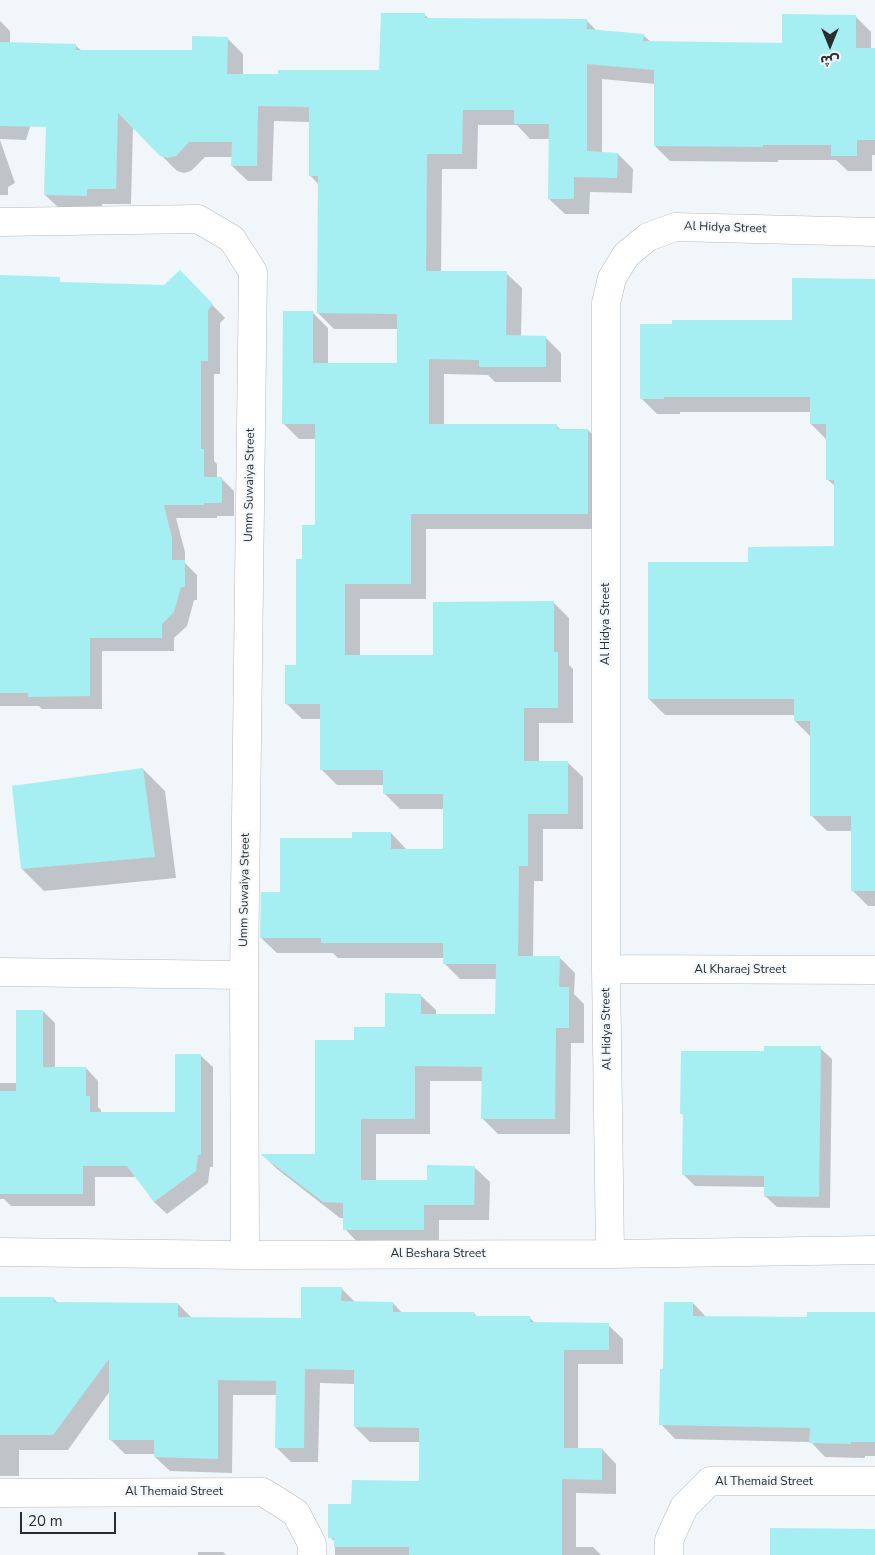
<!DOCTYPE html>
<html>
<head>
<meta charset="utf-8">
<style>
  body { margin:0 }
  #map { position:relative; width:875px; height:1555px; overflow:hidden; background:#f0f6fa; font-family:"Nunito Sans","Noto Sans Arabic",sans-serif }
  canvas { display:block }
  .north { position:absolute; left:805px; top:20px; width:50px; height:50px; -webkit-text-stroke:4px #f0f6fa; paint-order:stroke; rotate:180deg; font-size:14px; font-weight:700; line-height:20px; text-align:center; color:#2a2c2e }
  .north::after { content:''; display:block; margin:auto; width:18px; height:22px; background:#2a2c2e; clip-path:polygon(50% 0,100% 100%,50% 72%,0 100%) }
  .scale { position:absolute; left:20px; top:1512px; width:96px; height:22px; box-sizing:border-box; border:2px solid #2a2c2e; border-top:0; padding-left:6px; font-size:15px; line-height:18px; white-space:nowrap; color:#2a2c2e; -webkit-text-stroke:4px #f0f6fa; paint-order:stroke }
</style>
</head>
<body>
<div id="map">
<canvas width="875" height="1555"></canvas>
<div class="north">ش</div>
<div class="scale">20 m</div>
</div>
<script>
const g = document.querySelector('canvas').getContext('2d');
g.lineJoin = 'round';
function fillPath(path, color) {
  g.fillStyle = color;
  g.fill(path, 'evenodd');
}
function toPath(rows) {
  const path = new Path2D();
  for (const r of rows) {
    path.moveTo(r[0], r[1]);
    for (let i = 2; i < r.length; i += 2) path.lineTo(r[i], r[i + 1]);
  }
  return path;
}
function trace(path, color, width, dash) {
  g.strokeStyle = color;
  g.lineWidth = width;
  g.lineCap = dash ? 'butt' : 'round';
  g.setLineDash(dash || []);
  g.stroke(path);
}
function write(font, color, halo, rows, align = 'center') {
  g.font = font + ' "Nunito Sans",sans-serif';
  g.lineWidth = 4;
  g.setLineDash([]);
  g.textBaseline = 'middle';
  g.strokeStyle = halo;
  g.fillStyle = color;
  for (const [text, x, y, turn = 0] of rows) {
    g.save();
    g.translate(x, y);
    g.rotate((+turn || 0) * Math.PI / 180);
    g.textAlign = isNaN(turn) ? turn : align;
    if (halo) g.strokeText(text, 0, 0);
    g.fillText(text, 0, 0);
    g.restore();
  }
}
fillPath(toPath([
  [424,14,429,19,587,21,597,31,643,35,651,42,784,44,855,16,871,32,871,49,875,49,875,155,872,155,872,171,848,171,836,160,778,160,778,162,670,161,655,146,655,84,602,79,602,153,618,154,633,169,632,193,590,192,589,214,565,214,549,199,550,139,530,139,517,125,478,125,477,169,442,169,441,272,506,273,522,288,521,337,545,337,561,353,561,382,495,382,488,375,444,374,444,426,557,426,561,430,588,430,603,445,603,529,426,529,426,599,360,599,360,656,434,656,554,603,569,618,569,665,573,669,573,723,539,723,539,762,567,762,583,777,583,829,543,829,543,881,534,881,533,957,559,957,575,973,574,994,584,1004,584,1043,571,1043,570,1134,498,1134,482,1118,483,1081,430,1081,430,1134,376,1134,376,1181,428,1181,474,1167,490,1182,489,1220,439,1220,439,1245,360,1245,345,1229,345,1218,340,1218,277,1169,263,1155,317,1155,355,1041,386,1028,420,995,436,1010,436,1015,496,1015,497,979,460,979,444,963,444,958,338,958,333,953,277,953,261,938,281,894,353,840,391,833,407,850,444,850,444,809,400,809,384,793,384,785,337,785,321,769,321,719,302,719,286,703,297,666,304,560,317,526,317,439,299,439,284,424,313,313,328,328,328,364,398,364,398,329,334,329,318,313,319,185,310,175,310,122,274,121,272,181,248,181,232,166,232,157,205,157,191,171,184,173,177,171,133,127,131,204,102,204,102,211,61,210,45,195,48,67,26,140,0,139,0,21,10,31,10,43,75,45,82,51,193,51,227,38,243,54,243,75,380,72],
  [0,140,15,183,8,187,8,195,0,195],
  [180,272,225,318,220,323,220,374,214,374,214,461,217,464,217,478,221,478,234,491,234,516,217,516,217,518,176,518,185,552,185,563,197,575,197,600,194,600,187,626,174,638,174,651,102,651,102,709,42,709,39,706,0,706,0,276,43,283,165,286],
  [875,280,875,906,868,906,852,890,852,831,827,831,811,815,811,737,795,721,795,715,665,715,649,699,836,547,836,487,827,479,827,440,811,424,811,412,680,412,680,414,657,414,641,398],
  [143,769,165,791,176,878,44,891,22,869],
  [43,1011,55,1023,55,1068,86,1068,98,1081,98,1107,101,1110,101,1113,176,1113,200,1055,213,1067,213,1167,210,1167,208,1183,167,1214,154,1202,137,1177,95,1177,95,1206,11,1206,4,1199,0,1199,0,1083,17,1083],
  [820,1048,832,1059,830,1208,777,1207,765,1196,765,1187,695,1186,683,1174,684,1116,681,1113],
  [341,1288,355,1302,393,1303,402,1313,474,1313,478,1318,530,1318,536,1324,608,1325,623,1339,623,1364,578,1364,578,1449,602,1449,616,1464,616,1494,576,1493,576,1547,593,1547,601,1555,335,1555,335,1542,330,1537,352,1505,420,1482,420,1442,370,1442,355,1427,355,1384,320,1383,318,1462,291,1462,276,1447,277,1395,233,1395,232,1473,170,1471,155,1457,155,1454,125,1454,110,1439,110,1391,68,1450,19,1450,19,1476,0,1476,0,1299,54,1299,58,1303,178,1304,192,1318,303,1319],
  [693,1303,707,1318,808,1318,875,1314,875,1456,865,1456,865,1458,825,1457,811,1442,675,1439,661,1424,664,1371],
  [198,1552,223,1552,226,1555,198,1555]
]), '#0003');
fillPath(toPath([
  [381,13,425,13,425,18,587,19,587,29,644,34,643,41,782,43,782,14,856,15,856,48,875,48,875,140,857,140,857,156,831,156,831,145,763,145,763,147,654,146,654,70,587,64,587,151,618,153,617,178,574,177,574,199,548,199,549,124,514,124,514,110,463,110,462,154,427,154,426,271,507,271,506,335,546,336,546,367,479,367,479,360,429,359,429,424,557,424,557,429,588,429,588,514,411,514,411,584,345,584,345,655,433,655,433,602,554,601,554,652,558,652,558,708,524,708,524,761,568,761,568,814,528,814,528,866,519,866,518,956,560,956,559,987,569,987,569,1028,556,1028,555,1119,481,1119,482,1067,415,1066,415,1119,361,1119,361,1180,427,1180,427,1165,475,1166,474,1205,424,1205,424,1230,343,1230,343,1203,323,1202,260,1154,315,1154,315,1040,354,1040,354,1027,385,1027,385,993,421,994,421,1014,495,1014,496,964,443,964,443,943,321,943,321,938,260,938,261,892,280,892,280,838,352,838,352,832,391,832,391,849,443,849,443,794,383,794,383,770,320,770,320,704,285,704,285,665,296,665,296,559,302,559,302,525,315,525,315,424,282,424,283,311,313,311,313,363,397,363,397,314,317,313,318,176,309,176,309,107,258,106,257,166,231,166,232,142,189,142,176,156,168,158,160,156,118,113,116,189,87,189,87,196,44,195,46,127,0,126,0,42,76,44,76,50,192,50,192,36,228,37,227,74,278,74,278,70,379,70],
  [180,270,213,304,208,310,208,361,201,361,201,449,204,449,204,477,222,477,222,503,204,503,204,505,164,505,172,538,172,560,185,560,185,587,181,587,174,612,162,624,162,638,90,638,90,696,28,697,28,693,0,693,0,275,60,277,60,282,164,285],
  [792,278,875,279,875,891,851,891,851,816,810,816,810,721,794,721,794,699,648,699,648,562,748,562,748,547,834,546,834,480,826,480,826,424,810,424,810,397,664,397,664,399,640,399,640,324,672,324,672,320,792,320],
  [143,768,155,857,21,869,12,786],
  [16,1010,43,1010,43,1067,86,1067,86,1096,90,1096,90,1112,175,1112,175,1054,201,1054,201,1155,198,1155,196,1171,154,1202,127,1166,83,1166,83,1194,0,1194,0,1091,16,1091],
  [764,1046,821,1046,819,1197,764,1196,764,1176,682,1175,683,1114,680,1114,681,1051,764,1051],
  [301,1287,342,1287,341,1301,393,1302,393,1312,474,1312,474,1316,530,1316,530,1322,609,1323,609,1350,564,1350,564,1448,602,1448,602,1480,562,1479,562,1555,409,1555,409,1547,334,1547,334,1538,328,1538,328,1504,351,1504,352,1480,419,1481,419,1428,354,1427,354,1370,305,1369,304,1448,275,1448,276,1381,218,1380,218,1459,154,1457,154,1440,109,1440,109,1359,53,1435,0,1435,0,1297,54,1297,54,1302,178,1303,178,1317,301,1318],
  [664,1302,693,1302,693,1316,807,1317,807,1312,875,1312,875,1442,851,1442,851,1444,809,1443,810,1428,659,1425,660,1369,663,1369],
  [770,1528,875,1529,875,1555,770,1555]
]), '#a5eef2');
const street = toPath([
  [0,222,198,219,232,239,253,272,244,975,245,1255],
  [606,969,875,970],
  [0,972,244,975],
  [0,1252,245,1255,610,1254,875,1250],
  [610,1254,606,969,606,303,612,278,626,255,648,237,675,227,875,232],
  [0,1493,263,1492,296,1513,312,1544,312,1555],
  [669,1555,669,1540,684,1507,710,1481,875,1481]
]);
trace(street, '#b4babd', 29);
trace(street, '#fff', 28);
write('12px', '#2a2c2e', '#f0f6fa', [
  ["Al Hidya Street",725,228,2],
  ["Umm Suwaiya Street",250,485,-89],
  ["Al Hidya Street",606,624,-90],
  ["Umm Suwaiya Street",245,890,-89],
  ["Al Kharaej Street",740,970],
  ["Al Hidya Street",607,1029,-91],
  ["Al Beshara Street",438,1254],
  ["Al Themaid Street",764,1482],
  ["Al Themaid Street",174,1492]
]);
</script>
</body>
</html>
